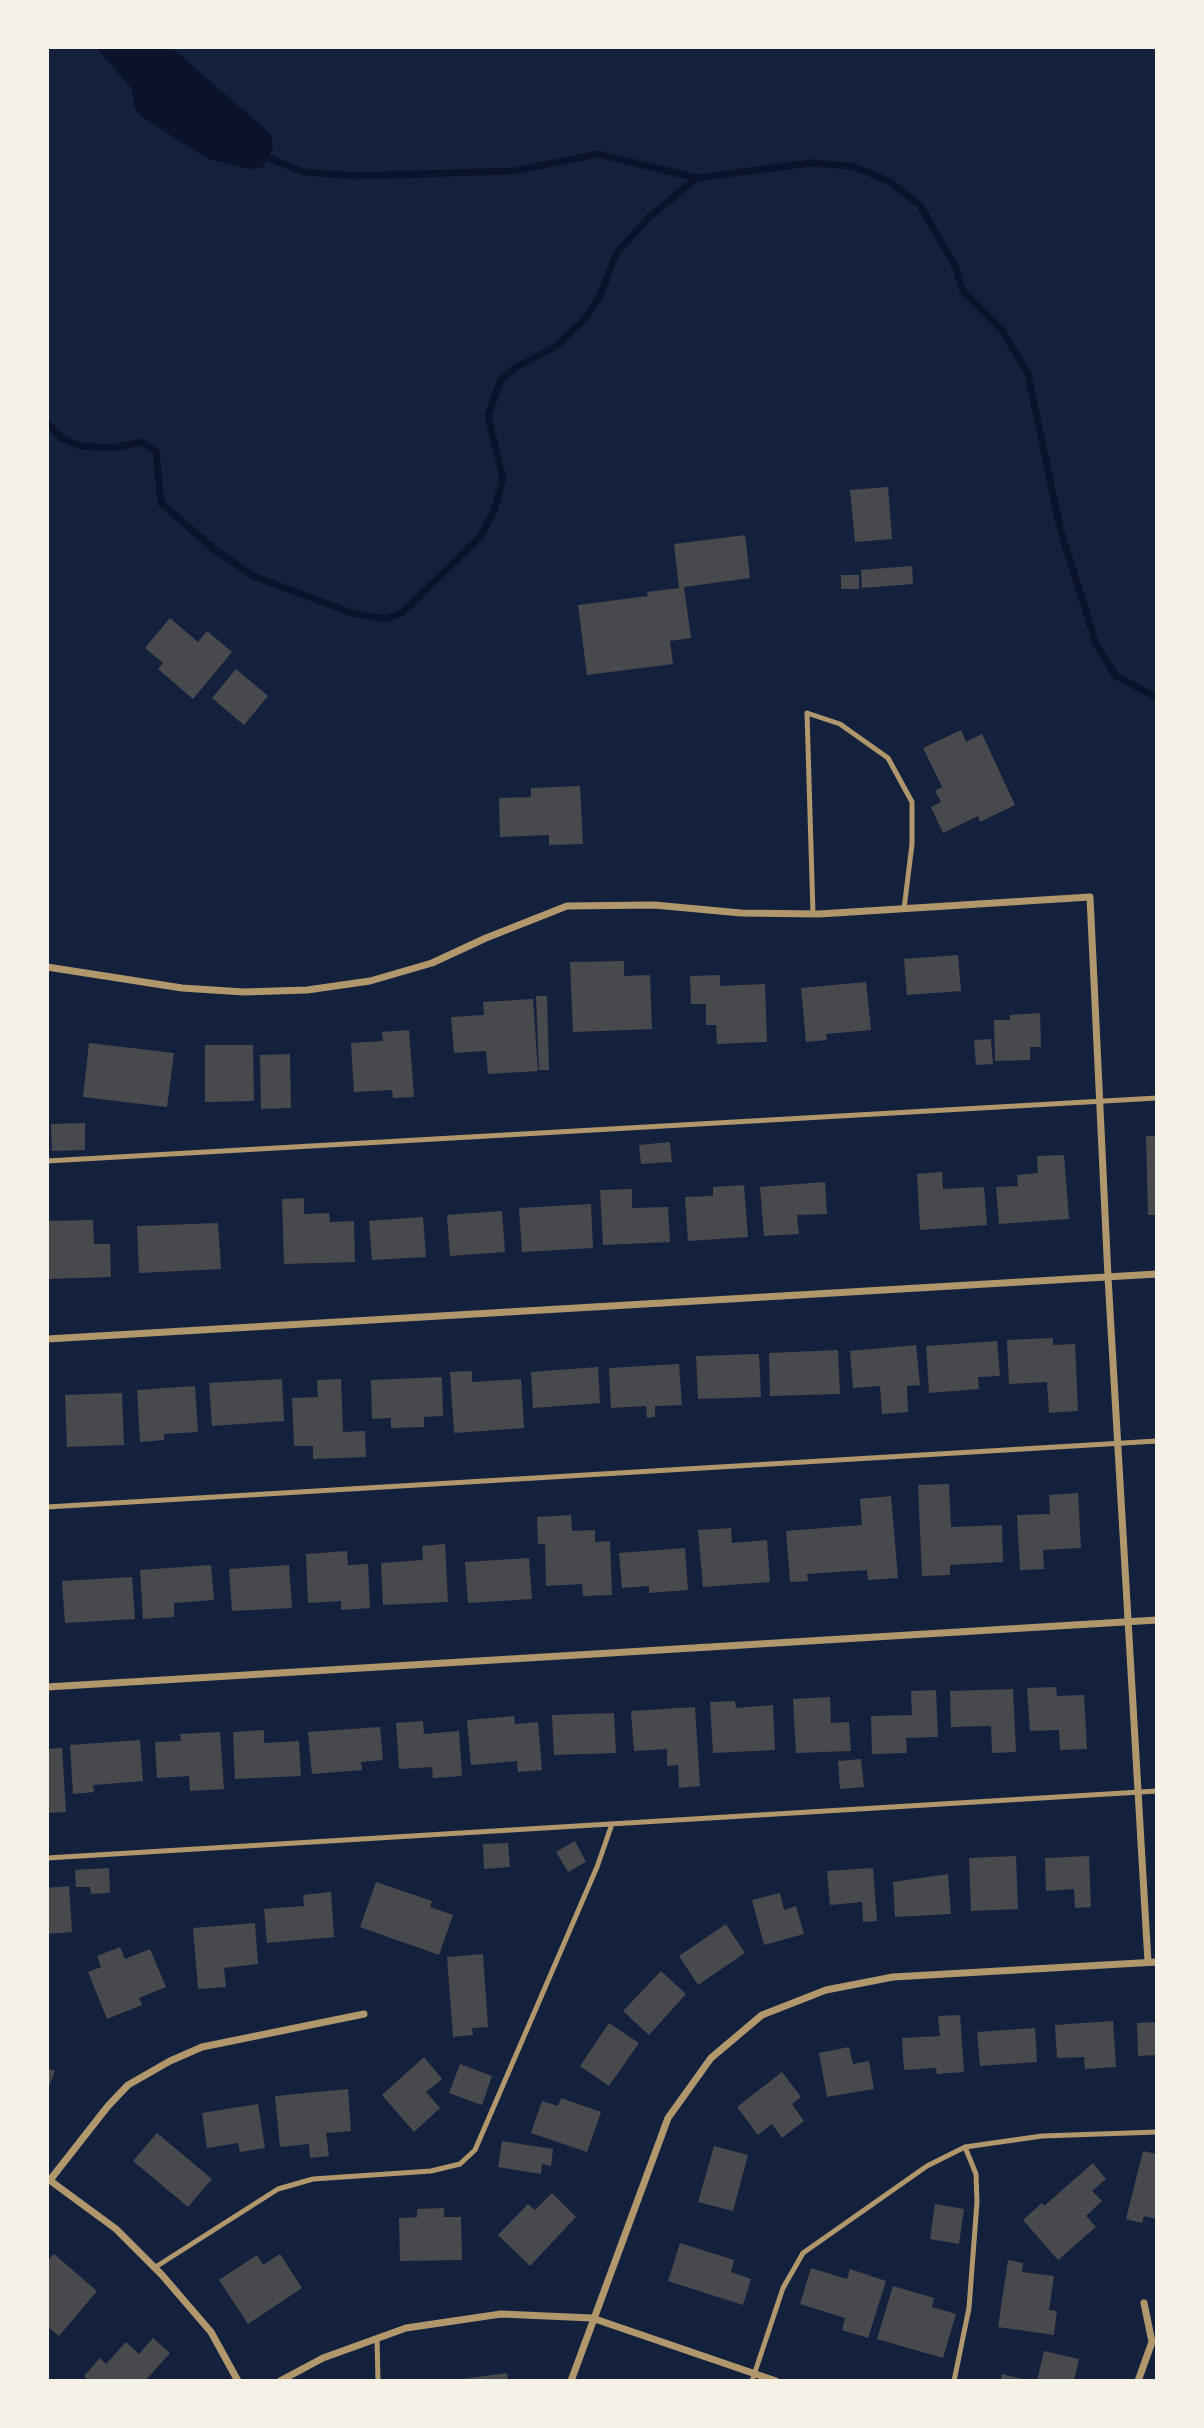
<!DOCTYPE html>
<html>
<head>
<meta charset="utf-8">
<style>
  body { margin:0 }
  #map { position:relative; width:1204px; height:2428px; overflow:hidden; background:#14213d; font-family:Montserrat,sans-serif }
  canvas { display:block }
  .frame { position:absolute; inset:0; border:49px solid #f6f1e7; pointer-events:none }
</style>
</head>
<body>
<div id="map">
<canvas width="1204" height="2428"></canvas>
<div class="frame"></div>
</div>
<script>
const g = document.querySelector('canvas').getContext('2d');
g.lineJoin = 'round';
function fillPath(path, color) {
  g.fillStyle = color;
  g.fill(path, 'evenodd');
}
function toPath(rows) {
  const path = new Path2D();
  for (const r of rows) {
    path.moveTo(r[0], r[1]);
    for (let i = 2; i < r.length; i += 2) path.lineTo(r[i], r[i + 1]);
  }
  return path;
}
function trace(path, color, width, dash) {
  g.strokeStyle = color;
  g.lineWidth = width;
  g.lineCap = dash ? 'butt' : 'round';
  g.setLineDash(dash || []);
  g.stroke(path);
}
fillPath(toPath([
  [95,47,171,47,271,134,273,147,262,168,249,169,208,159,140,116,134,107,132,89]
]), '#0b132b');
trace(toPath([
  [260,154,303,172,358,176,514,171,598,154,697,178,810,163,852,166,889,181,920,205,955,266,963,291,1002,330,1028,374,1060,528,1096,644,1116,676,1157,698],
  [47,423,61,438,80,446,114,448,140,442,156,451,161,503,215,550,253,576,352,613,385,619,402,613,480,537,494,511,503,478,488,416,501,380,516,367,555,347,585,319,600,296,616,254,649,217,697,178]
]), '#0b132b', 7);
fillPath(toPath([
  [888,487,892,539,855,542,850,490],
  [745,535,750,578,684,587,691,638,670,641,673,664,587,675,578,605,648,596,647,592,679,588,674,544],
  [912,566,913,584,862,588,861,570],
  [841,575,859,575,859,589,841,589],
  [170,618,198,642,207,631,232,652,193,699,158,669,163,663,145,648],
  [236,669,268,696,244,725,212,698],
  [961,730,966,742,982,734,1015,805,980,822,978,816,943,833,931,807,941,802,935,791,942,787,923,748],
  [580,786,583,844,549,845,549,835,500,837,499,798,531,797,531,788],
  [958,955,961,991,907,995,904,959],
  [624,961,624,976,650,975,652,1029,573,1032,570,962],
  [720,975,720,986,765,984,767,1042,717,1044,716,1025,706,1025,706,1004,691,1004,690,976],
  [866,982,871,1030,826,1034,827,1040,806,1042,801,988],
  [536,996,547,996,549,1070,539,1070],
  [533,999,538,1071,488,1074,486,1051,454,1053,451,1017,484,1015,483,1002],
  [1040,1013,1041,1047,1030,1047,1030,1060,995,1061,994,1020,1010,1020,1010,1015],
  [409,1030,414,1097,393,1098,392,1090,354,1092,351,1043,383,1041,382,1032],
  [991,1039,993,1064,976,1065,974,1040],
  [89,1043,174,1053,167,1107,83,1097],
  [205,1045,253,1045,254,1101,205,1102],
  [290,1054,291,1108,261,1109,260,1055],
  [85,1123,85,1150,52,1151,51,1124],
  [1146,1136,1157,1136,1157,1215,1148,1215],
  [670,1142,672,1162,641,1164,639,1145],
  [1064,1155,1069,1219,999,1224,996,1187,1018,1186,1017,1175,1038,1173,1037,1156],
  [942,1172,943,1189,984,1187,987,1225,920,1230,917,1174],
  [825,1182,827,1214,797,1215,799,1234,764,1236,760,1187],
  [744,1185,748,1237,688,1241,685,1197,713,1196,713,1187],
  [632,1189,632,1208,668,1207,670,1242,603,1245,600,1190],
  [304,1198,304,1214,329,1213,330,1222,354,1221,355,1262,284,1264,282,1199],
  [591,1204,593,1248,522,1252,519,1208],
  [502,1211,505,1252,450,1256,447,1215],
  [423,1217,426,1257,372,1260,369,1221],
  [93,1220,94,1244,110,1244,111,1277,48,1279,47,1221],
  [218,1223,221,1269,139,1273,137,1226],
  [1053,1338,1053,1345,1075,1344,1078,1411,1049,1413,1047,1382,1009,1384,1007,1340],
  [997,1341,1000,1376,978,1377,979,1389,929,1393,926,1346],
  [916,1345,920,1385,907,1386,908,1412,882,1414,880,1386,853,1388,850,1351],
  [838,1350,840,1394,770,1396,769,1353],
  [759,1354,761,1397,698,1399,696,1356],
  [679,1364,682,1405,655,1406,655,1417,647,1418,646,1406,611,1408,609,1368],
  [598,1367,600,1403,533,1408,531,1372],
  [472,1371,472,1382,521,1379,524,1428,454,1433,450,1372],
  [442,1377,443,1416,424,1417,424,1427,391,1428,391,1418,372,1419,371,1380],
  [282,1379,284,1421,212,1426,209,1383],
  [341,1379,343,1432,365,1431,366,1457,313,1459,313,1446,294,1446,292,1398,318,1397,317,1380],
  [195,1386,198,1432,164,1434,164,1440,140,1442,137,1390],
  [122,1393,124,1445,67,1447,65,1395],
  [949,1484,951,1527,1002,1525,1003,1562,950,1565,950,1575,922,1576,918,1485],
  [1078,1493,1081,1548,1043,1550,1044,1569,1020,1570,1017,1515,1050,1514,1049,1495],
  [891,1496,898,1578,868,1580,867,1570,807,1574,808,1581,790,1582,786,1531,862,1525,860,1499],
  [571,1515,572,1531,595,1530,595,1542,610,1541,612,1595,583,1596,582,1584,546,1586,545,1544,538,1544,537,1517],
  [731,1528,732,1543,767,1540,770,1582,703,1587,698,1530],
  [445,1544,448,1602,383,1605,381,1563,423,1560,422,1546],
  [685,1548,688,1590,649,1593,649,1586,622,1588,619,1553],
  [347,1551,348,1565,368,1564,370,1608,341,1610,341,1601,308,1603,306,1554],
  [529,1558,532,1599,468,1603,465,1562],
  [211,1565,214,1600,174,1603,174,1617,143,1619,140,1570],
  [289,1565,292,1608,232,1611,229,1569],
  [132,1577,135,1619,65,1623,62,1581],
  [1056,1687,1057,1696,1084,1695,1087,1749,1060,1750,1059,1730,1030,1731,1027,1688],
  [1013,1689,1016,1752,992,1753,991,1726,951,1727,950,1691],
  [936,1690,938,1737,906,1738,907,1753,872,1754,871,1716,912,1715,911,1691],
  [830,1697,831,1723,849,1722,851,1751,796,1753,793,1699],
  [735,1701,736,1708,773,1705,775,1750,713,1753,710,1702],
  [695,1707,700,1786,679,1788,678,1765,667,1766,667,1749,634,1751,631,1711],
  [614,1713,616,1753,554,1755,552,1715],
  [514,1716,515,1724,538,1722,542,1770,518,1772,517,1761,471,1765,467,1720],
  [423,1721,424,1734,459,1731,462,1776,433,1778,432,1767,399,1769,396,1723],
  [380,1727,383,1760,361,1762,362,1770,312,1774,308,1732],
  [264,1730,264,1743,299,1741,301,1776,235,1779,233,1732],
  [220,1732,224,1789,190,1791,189,1776,157,1778,155,1742,181,1741,180,1734],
  [140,1740,143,1781,93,1785,94,1792,73,1794,70,1745],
  [62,1748,66,1812,47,1813,47,1749],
  [861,1759,864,1787,840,1789,838,1761],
  [575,1841,586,1862,568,1872,556,1852],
  [508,1843,510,1867,484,1869,483,1844],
  [1016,1856,1018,1909,971,1911,969,1858],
  [1089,1856,1091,1907,1075,1908,1074,1889,1046,1891,1045,1858],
  [109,1868,110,1893,91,1894,90,1887,76,1887,75,1870],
  [873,1868,877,1921,863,1922,862,1902,830,1905,827,1871],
  [948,1874,951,1914,895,1917,893,1882],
  [376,1882,432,1901,430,1907,453,1915,439,1955,360,1927],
  [69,1886,72,1932,47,1934,47,1888],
  [331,1892,334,1937,267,1943,264,1909,304,1906,303,1895],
  [780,1893,784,1910,796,1906,804,1934,764,1945,752,1900],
  [255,1923,258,1964,224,1968,226,1987,198,1989,193,1928],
  [726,1924,745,1953,698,1985,679,1956],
  [120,1947,125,1959,150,1949,166,1987,139,1998,142,2005,107,2019,88,1972,101,1967,97,1956],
  [483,1954,488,2027,472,2028,473,2035,453,2037,447,1957],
  [661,1971,686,1994,649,2035,623,2011],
  [960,2015,964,2072,937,2074,936,2068,904,2070,902,2038,940,2036,938,2016],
  [1113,2021,1116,2067,1085,2069,1084,2057,1057,2058,1055,2025],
  [1157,2022,1157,2055,1138,2056,1137,2023],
  [609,2023,639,2043,609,2086,580,2066],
  [1035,2028,1037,2062,980,2066,977,2032],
  [849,2047,853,2064,869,2061,874,2089,827,2097,819,2053],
  [424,2057,442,2079,426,2092,440,2108,414,2132,382,2095],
  [460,2064,492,2076,482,2105,449,2093],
  [47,2068,55,2071,47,2091],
  [782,2072,801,2097,792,2104,804,2121,782,2138,772,2124,758,2135,737,2107],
  [348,2089,351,2131,326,2133,329,2156,310,2158,309,2144,280,2147,275,2096],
  [561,2098,601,2112,587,2152,531,2133,542,2101,558,2106],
  [258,2104,265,2148,240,2152,238,2143,207,2148,202,2113],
  [157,2133,212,2179,188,2207,133,2161],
  [502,2141,553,2149,551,2166,542,2164,541,2174,498,2167],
  [714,2146,748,2155,733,2211,698,2202],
  [1143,2151,1157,2154,1157,2219,1144,2216,1142,2223,1126,2219],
  [1093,2163,1106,2179,1092,2191,1102,2201,1086,2216,1096,2227,1058,2260,1023,2220,1042,2203,1044,2206],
  [552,2193,576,2217,530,2266,498,2235,528,2204,535,2210],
  [935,2204,964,2209,959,2244,930,2239],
  [444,2208,444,2217,461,2217,462,2260,400,2261,399,2218,417,2217,417,2209],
  [680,2243,734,2260,731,2272,751,2279,743,2305,668,2281],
  [54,2254,97,2291,59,2336,47,2326,47,2262],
  [280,2254,302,2288,248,2324,219,2280,257,2255,263,2265],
  [1008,2260,1023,2263,1022,2272,1054,2276,1049,2310,1057,2311,1054,2335,998,2327],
  [811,2268,847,2279,850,2269,886,2281,868,2338,842,2330,845,2318,800,2304],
  [893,2286,934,2298,932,2307,956,2314,943,2358,877,2339],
  [153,2338,170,2353,145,2381,89,2381,84,2376,100,2358,106,2364,126,2342,139,2354],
  [1044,2351,1079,2359,1074,2381,1037,2381],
  [507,2373,508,2381,462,2381,462,2379],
  [1002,2374,1027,2380,1027,2381,1001,2381]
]), '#48494c');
trace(toPath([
  [813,914,807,713,840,724,888,758,912,802,912,844,904,909],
  [47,1161,1157,1098],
  [47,1507,1157,1441],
  [47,1858,1157,1791],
  [154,2268,278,2189,313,2179,431,2171,460,2164,475,2150,597,1867,612,1824],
  [377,2338,378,2381],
  [752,2381,783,2288,803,2253,927,2166,965,2147,1042,2136,1157,2132],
  [954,2381,969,2308,977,2202,976,2174,965,2147]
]), '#b1986c', 5);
trace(toPath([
  [47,967,182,988,244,992,307,990,370,981,432,963,486,938,567,906,654,905,741,913,819,914,1090,897,1108,1277,1148,1962],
  [47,1339,1157,1274],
  [47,1687,1157,1620],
  [48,2179,116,2229,162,2275,211,2332,238,2381],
  [50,2180,108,2106,128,2085,170,2061,202,2047,364,2014],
  [280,2381,323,2358,406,2328,501,2314,592,2318,776,2381],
  [571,2381,668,2118,711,2058,762,2015,826,1990,893,1977,1157,1962],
  [1138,2381,1152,2342,1144,2303]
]), '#b1986c', 7);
</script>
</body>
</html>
